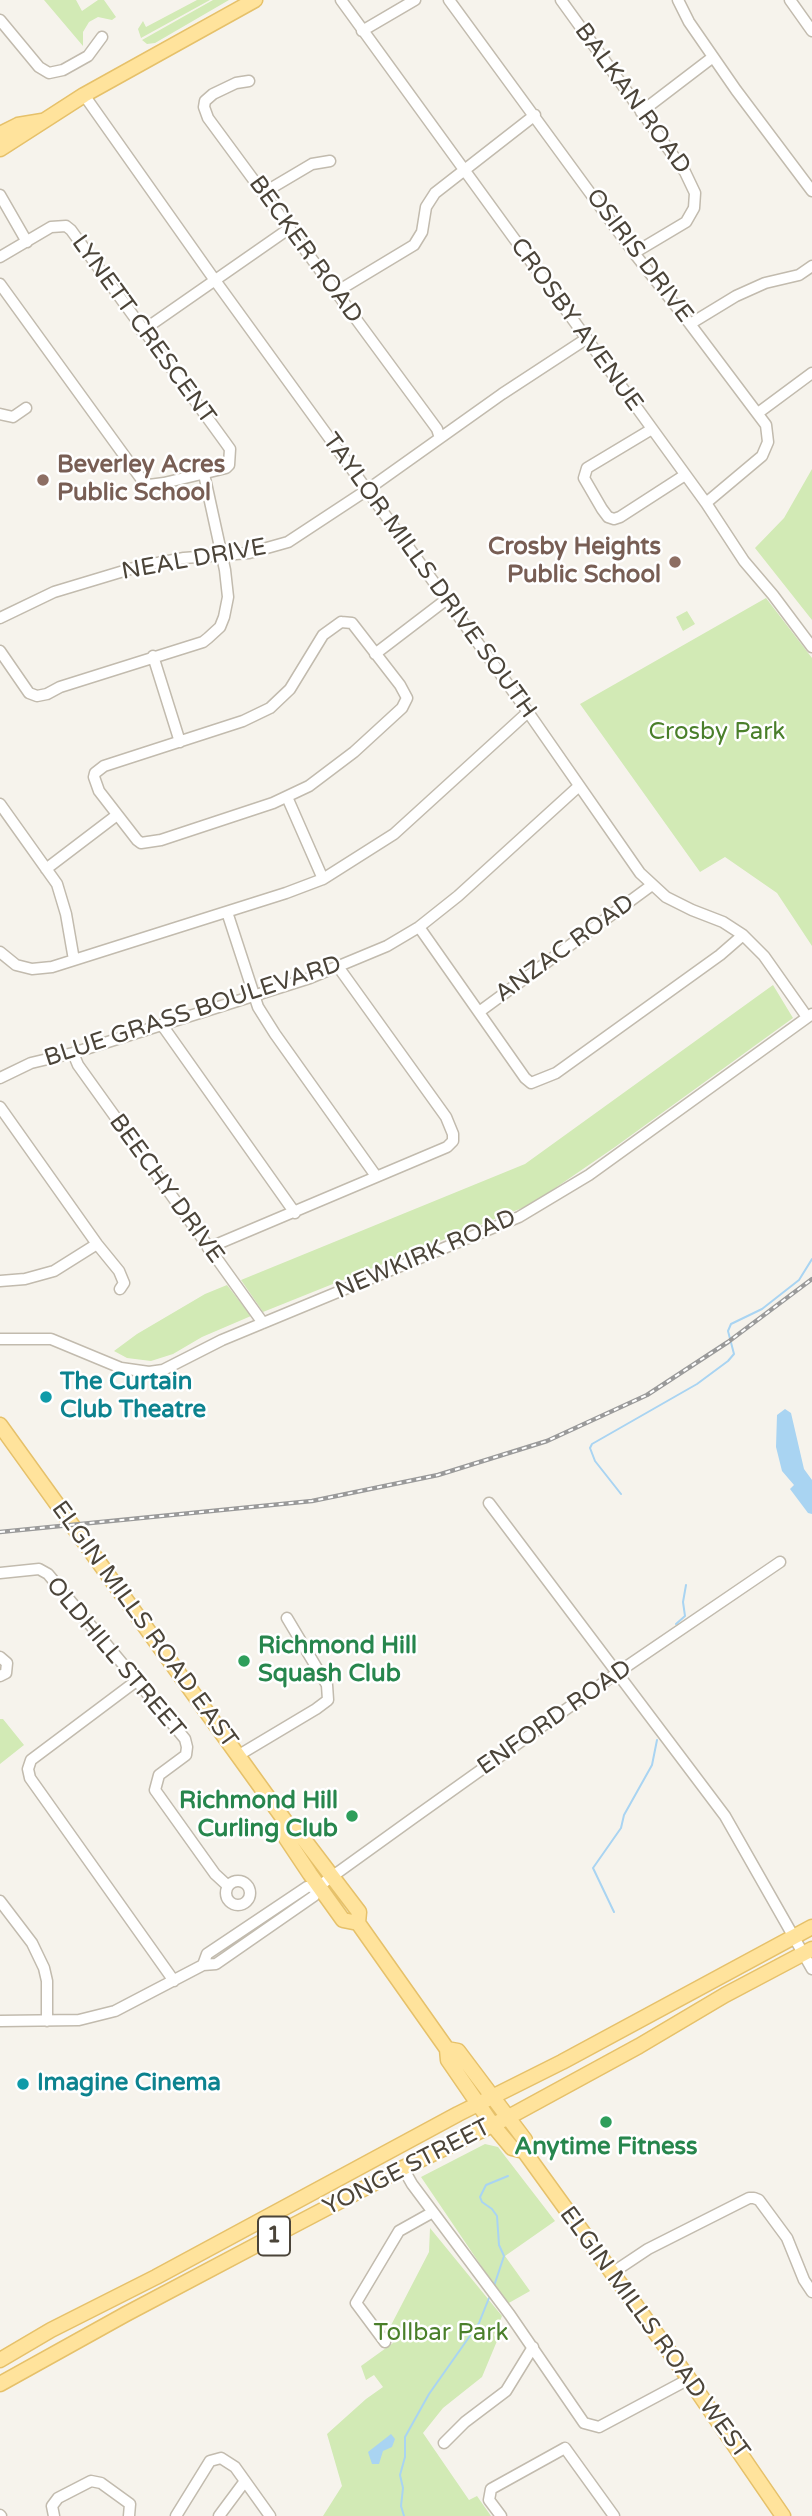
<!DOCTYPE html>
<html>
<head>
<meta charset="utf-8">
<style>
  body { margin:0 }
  canvas { display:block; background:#f6f3ec }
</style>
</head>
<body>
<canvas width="812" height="2516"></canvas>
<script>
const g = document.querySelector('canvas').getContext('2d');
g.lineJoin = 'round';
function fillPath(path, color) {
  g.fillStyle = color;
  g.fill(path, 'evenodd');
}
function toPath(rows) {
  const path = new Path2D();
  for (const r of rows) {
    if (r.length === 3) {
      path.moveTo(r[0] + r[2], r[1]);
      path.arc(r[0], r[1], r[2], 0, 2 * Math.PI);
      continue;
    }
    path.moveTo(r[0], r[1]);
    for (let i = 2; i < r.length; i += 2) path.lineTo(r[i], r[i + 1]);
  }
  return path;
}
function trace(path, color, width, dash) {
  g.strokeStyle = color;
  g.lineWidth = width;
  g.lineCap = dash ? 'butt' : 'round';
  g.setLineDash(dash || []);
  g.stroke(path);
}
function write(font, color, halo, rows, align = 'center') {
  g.font = font + ' "Varela Round",sans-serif';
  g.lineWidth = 5;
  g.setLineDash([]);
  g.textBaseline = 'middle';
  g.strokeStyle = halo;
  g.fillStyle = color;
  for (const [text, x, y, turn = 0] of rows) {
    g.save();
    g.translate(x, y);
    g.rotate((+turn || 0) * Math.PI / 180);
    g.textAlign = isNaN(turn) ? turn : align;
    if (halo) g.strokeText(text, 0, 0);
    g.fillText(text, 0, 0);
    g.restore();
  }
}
fillPath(toPath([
  [44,0,76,0,82,11,98,0,104,0,116,17,112,20,98,17,89,22,83,32,83,46],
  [197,0,210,0,141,38,138,29,143,21,146,27],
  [213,0,229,0,155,43,147,44,142,40],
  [812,469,812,620,755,548,784,518],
  [766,598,812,658,812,946,777,893,725,857,700,872,580,704],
  [687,611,695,624,683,631,676,617],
  [773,985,793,1018,615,1147,532,1204,263,1312,241,1280,525,1164],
  [227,1285,251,1316,202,1337,173,1354,151,1361,127,1358,114,1351,137,1334,205,1294],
  [0,1719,3,1719,24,1745,0,1764],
  [485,2144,498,2147,555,2221,505,2256,530,2291,507,2304,421,2177],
  [430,2228,502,2316,494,2335,497,2341,482,2377,443,2408,423,2433,469,2500,477,2496,491,2516,323,2516,342,2486,327,2434,366,2399,383,2387,374,2375,366,2380,361,2366,393,2343,387,2333,429,2252]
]), '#d2eab5');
fillPath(toPath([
  [785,1409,791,1413,804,1469,812,1480,812,1514,808,1513,790,1489,794,1485,782,1471,776,1447,777,1415],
  [391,2434,395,2439,392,2447,383,2451,379,2464,372,2464,368,2452]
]), '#a9d4f2');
trace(toPath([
  [621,1494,595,1461,590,1448,592,1444,697,1384,728,1361,734,1354,728,1331,731,1324,762,1309,799,1280,812,1259],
  [676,1624,685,1616,683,1602,686,1585],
  [614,1912,593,1868,621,1828,624,1815,652,1765,657,1740],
  [494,2286,504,2256,499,2245,497,2216,492,2209,482,2202,480,2197,486,2185,508,2176],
  [404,2516,401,2506,403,2488,400,2475,405,2457,405,2437,429,2394,479,2323,489,2298]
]), '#a9d4f2', 2);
const minor = toPath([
  [341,0,706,503,744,561,773,595,812,647],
  [449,0,634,253,690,324,766,425,768,442,762,456,706,503],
  [561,0,685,172,695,193,694,208,686,222,634,253],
  [678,0,689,22,736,90,812,191],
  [790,0,812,31],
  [0,20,39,67,49,73,63,70,88,56,102,37],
  [362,31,415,0],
  [249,81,236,83,213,94,205,101,204,107,208,118,437,429,440,438],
  [84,95,214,279,528,712,640,873,666,897,692,910,723,922,743,935,764,956,807,1017],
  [641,112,713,57],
  [263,193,312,164,330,161],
  [0,195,27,242],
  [0,257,51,227,66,226,71,230,225,442,230,449,229,465,226,468,164,483,149,485,142,480,0,284],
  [336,292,414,245,422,232,426,207,435,193,535,115],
  [690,324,736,296,765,283,799,275,812,266],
  [142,331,290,228],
  [758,413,812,373],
  [0,414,13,417,26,408],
  [652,429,587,468,584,478,602,509,608,517,614,519,620,517,685,475],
  [0,618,54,592,137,567,184,558,249,553,288,542,367,490,502,394,586,339],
  [341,622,352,623,400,685,407,698,402,708,354,752,309,786,273,803,161,840,141,843,137,840,99,791,94,777,95,773,104,766,243,721,270,708,290,689,323,635,341,622],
  [0,651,29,693,37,696,47,694,60,687,203,642,208,638,220,627,224,617,228,597,225,570,204,474],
  [375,654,447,599],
  [153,656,180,742],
  [287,797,323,879],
  [0,804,57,884,66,914,74,960],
  [46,869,117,815],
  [227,912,258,1007,275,1034,376,1176],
  [419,927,525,1078,531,1083,556,1073,720,955,743,935],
  [0,952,16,965,32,969,52,967,286,893,323,879,394,834,528,712],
  [479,1012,652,885],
  [162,1025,295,1213],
  [73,1053,78,1065,263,1323],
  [0,1078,31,1063,73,1053,310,978,387,946,419,927,458,896,579,786],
  [0,1107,97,1244,119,1271,124,1283,120,1289],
  [208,1248,447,1147,453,1141,453,1134,446,1117,339,968],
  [0,1281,25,1279,54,1271,97,1244],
  [0,1339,51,1339,121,1368,149,1372,163,1370,222,1340,519,1217,589,1175,812,1014],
  [489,1503,725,1816,812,1969],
  [0,1573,39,1569,48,1574,185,1739,187,1747,186,1755,159,1775,155,1790,215,1874,228,1886],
  [0,1657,7,1663,6,1673,0,1676],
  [135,1682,31,1760,28,1769,30,1778,174,1981],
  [239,1755,316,1709,328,1700,327,1685,287,1618],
  [238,1893,12],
  [0,1901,32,1943,44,1968,47,1981,47,2021],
  [203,1965,207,1954,307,1887,319,1886],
  [0,2021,79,2020,115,2011,203,1965,216,1964,314,1896,319,1886,412,1819,617,1673,780,1562],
  [403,2168,412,2184,510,2315,584,2423,599,2427,689,2379],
  [612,2273,648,2249,749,2198,754,2198,759,2200,787,2238,804,2280,812,2292],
  [385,2342,356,2303,399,2231,433,2212],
  [444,2443,465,2422,506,2391,533,2347],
  [0,2515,1,2516],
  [54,2516,52,2506,58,2498,91,2481,101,2483,130,2504,129,2516],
  [176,2516,210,2461,221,2458,235,2467,270,2516],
  [219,2516,245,2481],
  [501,2516,489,2500,491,2489,565,2448,614,2516]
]);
const major = toPath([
  [0,134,18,125,42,121],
  [0,149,84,95,255,0],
  [0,1425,288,1825,296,1829,359,1912,358,1923,447,2049,448,2060,492,2124,512,2148,524,2151],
  [288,1825,285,1831,286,1838,310,1874,343,1920,358,1923],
  [447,2049,458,2051,525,2140,524,2151,689,2379,783,2516],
  [0,2360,51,2330,156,2277,458,2114,562,2062,812,1927],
  [0,2384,126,2314,281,2232,403,2168,507,2118,639,2046,725,1995,812,1949]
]);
trace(minor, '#c2bbae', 13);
trace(major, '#e6c16a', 17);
trace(minor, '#fff', 10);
trace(major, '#ffe39c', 14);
const rail = toPath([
  [0,1532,312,1501,438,1475,547,1441,647,1395,728,1342,812,1279]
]);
trace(rail, '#9a9a9a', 4.5);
trace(rail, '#fff', 2, [5]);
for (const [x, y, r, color] of [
  [43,480,7,"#8d6e63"],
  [675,562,7,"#8d6e63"],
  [46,1397,7,"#0f9aa8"],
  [244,1661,7,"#2e9e5b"],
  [352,1816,7,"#2e9e5b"],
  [23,2084,7,"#0f9aa8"],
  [606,2122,7,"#2e9e5b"]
]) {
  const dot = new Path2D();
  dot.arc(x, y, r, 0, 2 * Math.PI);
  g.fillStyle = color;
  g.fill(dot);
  trace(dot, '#fff', 2.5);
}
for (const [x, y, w] of [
  [274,2236,32]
]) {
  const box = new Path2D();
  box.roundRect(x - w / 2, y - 19.5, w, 39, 5);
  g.fillStyle = '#fff';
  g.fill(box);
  trace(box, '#4b4439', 2);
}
write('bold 23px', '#4b4439', null, [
  ["1",274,2236]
]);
write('24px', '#4b4439', '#fff', [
  ["BALKAN ROAD",632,99,54],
  ["BECKER ROAD",305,250,54],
  ["OSIRIS DRIVE",639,256,53],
  ["CROSBY AVENUE",576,325,54],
  ["LYNETT CRESCENT",143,330,54],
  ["NEAL DRIVE",194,560,-10],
  ["TAYLOR MILLS DRIVE SOUTH",429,576,54],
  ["ANZAC ROAD",565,949,-36],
  ["BLUE GRASS BOULEVARD",193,1012,-18],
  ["BEECHY DRIVE",166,1189,54],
  ["NEWKIRK ROAD",426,1255,-23],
  ["ELGIN MILLS ROAD EAST",144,1625,54],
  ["OLDHILL STREET",115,1658,50],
  ["ENFORD ROAD",555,1718,-35],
  ["YONGE STREET",407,2168,-27],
  ["ELGIN MILLS ROAD WEST",654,2333,54]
]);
write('bold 24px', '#785e54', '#fff', [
  ["Beverley Acres",57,466],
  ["Public School",57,494],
  ["Crosby Heights",661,548,"right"],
  ["Public School",661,576,"right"]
], 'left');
write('24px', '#4a7f2a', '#fff', [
  ["Crosby Park",717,733],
  ["Tollbar Park",441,2334]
]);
write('bold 24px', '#0d838f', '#fff', [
  ["The Curtain",60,1383],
  ["Club Theatre",60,1411],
  ["Imagine Cinema",37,2084]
], 'left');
write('bold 24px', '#27864d', '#fff', [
  ["Richmond Hill",258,1647],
  ["Squash Club",258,1675],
  ["Richmond Hill",338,1802,"right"],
  ["Curling Club",338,1830,"right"],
  ["Anytime Fitness",606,2148,"center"]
], 'left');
</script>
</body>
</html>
